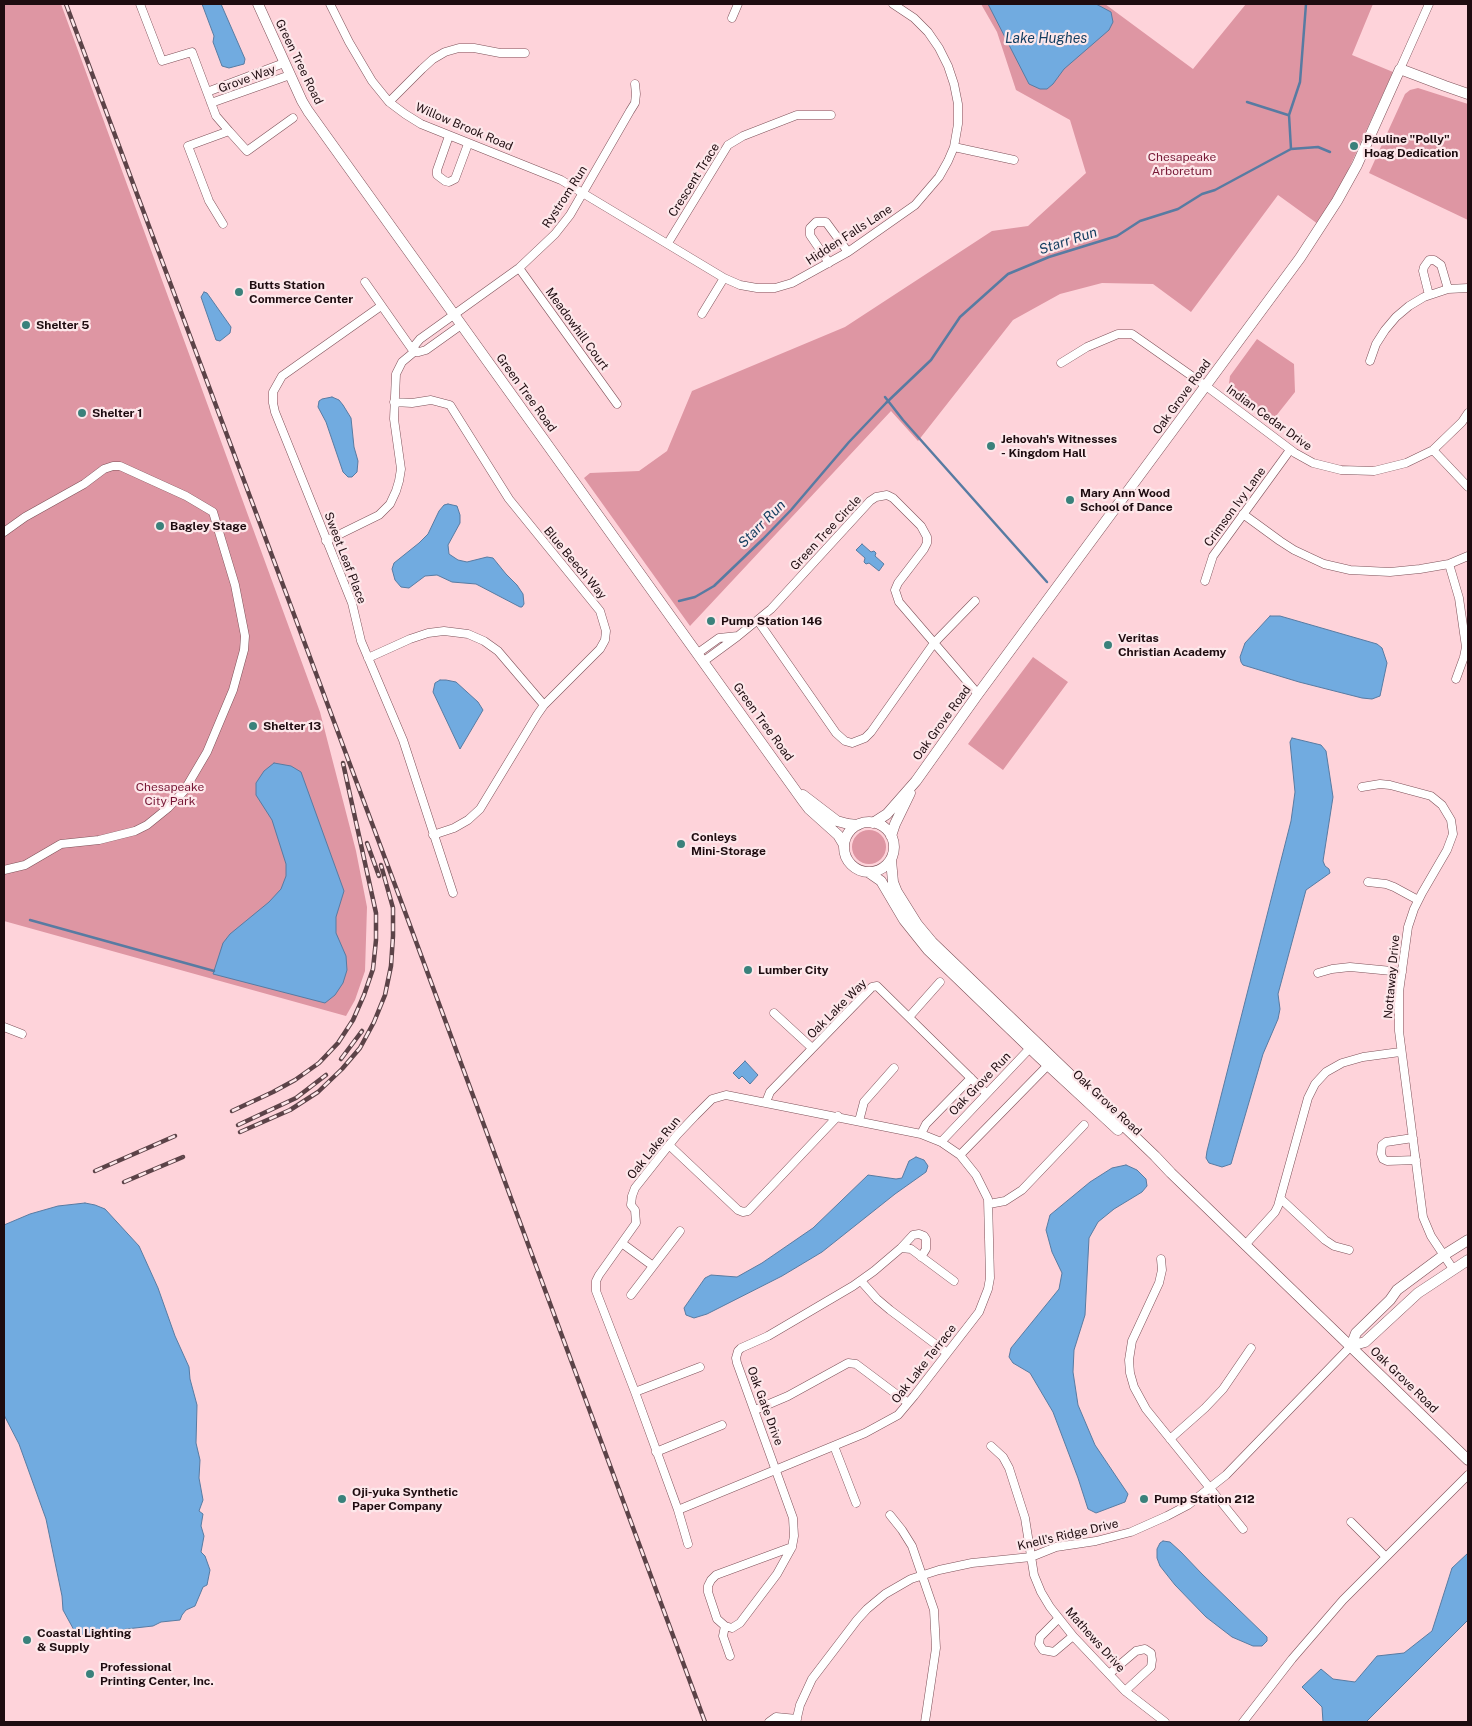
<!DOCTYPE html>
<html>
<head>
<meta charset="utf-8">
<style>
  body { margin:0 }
  #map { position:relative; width:1472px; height:1726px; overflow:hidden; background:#fed3da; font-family:"Public Sans",sans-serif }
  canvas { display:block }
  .frame { position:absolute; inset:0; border:5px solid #1e0c10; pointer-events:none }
</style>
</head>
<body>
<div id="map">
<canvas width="1472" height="1726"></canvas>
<div class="frame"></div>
</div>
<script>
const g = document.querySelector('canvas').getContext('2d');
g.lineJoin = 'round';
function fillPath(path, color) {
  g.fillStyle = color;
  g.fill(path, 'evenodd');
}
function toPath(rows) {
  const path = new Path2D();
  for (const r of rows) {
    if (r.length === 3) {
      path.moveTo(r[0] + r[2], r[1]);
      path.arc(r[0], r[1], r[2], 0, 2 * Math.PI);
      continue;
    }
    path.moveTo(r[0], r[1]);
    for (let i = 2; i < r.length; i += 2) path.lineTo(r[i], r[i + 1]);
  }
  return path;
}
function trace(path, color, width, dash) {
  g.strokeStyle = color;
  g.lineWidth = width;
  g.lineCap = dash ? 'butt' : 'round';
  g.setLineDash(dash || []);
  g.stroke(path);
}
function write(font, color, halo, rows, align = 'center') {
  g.font = font + ' "Public Sans",sans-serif';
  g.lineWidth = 4.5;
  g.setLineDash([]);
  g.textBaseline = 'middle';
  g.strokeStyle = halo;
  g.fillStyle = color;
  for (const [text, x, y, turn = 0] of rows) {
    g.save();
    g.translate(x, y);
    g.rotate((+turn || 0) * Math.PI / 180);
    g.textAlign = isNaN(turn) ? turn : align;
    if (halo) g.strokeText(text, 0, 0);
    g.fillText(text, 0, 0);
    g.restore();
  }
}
fillPath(toPath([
  [4,4,61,4,320,712,356,851,367,907,365,971,355,1000,346,1016,4,921],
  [981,4,1105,4,1193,69,1246,4,1373,4,1352,55,1393,72,1345,177,1318,224,1278,195,1191,312,1153,284,1102,283,1060,294,1013,320,918,441,891,411,690,626,584,478,590,473,639,471,667,451,692,391,845,327,992,231,1028,226,1086,173,1070,120,1016,90,997,32],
  [1418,88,1468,104,1468,220,1369,173,1405,94,1410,90],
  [1257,339,1294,364,1295,392,1272,421,1232,391,1229,384,1230,376],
  [1033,657,1068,682,1003,770,968,744],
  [869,847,17]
]), '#de96a3');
const water = toPath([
  [202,4,221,4,245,59,244,64,229,68,222,66,213,42,214,36,202,4],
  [988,4,1096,4,1111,12,1113,22,1109,30,1064,69,1053,84,1047,89,1040,89,1029,84,988,4],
  [204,292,207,293,231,327,230,333,220,341,216,340,201,297,204,292],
  [332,397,339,400,343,405,351,418,354,447,358,461,357,472,352,477,348,477,343,472,326,422,318,407,319,401,322,399,332,397],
  [448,504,457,506,460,515,460,523,448,545,449,554,458,560,467,562,487,557,493,558,506,574,517,585,523,594,524,604,522,607,520,607,476,584,452,582,437,575,425,576,409,588,401,587,395,580,392,569,394,563,419,543,428,534,439,511,444,505,448,504],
  [862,544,871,552,874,551,876,553,875,556,884,564,879,571,869,563,866,564,864,562,865,558,856,550,862,544],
  [1270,616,1280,616,1377,644,1382,648,1387,663,1380,696,1372,699,1362,698,1299,682,1243,665,1241,662,1240,657,1245,643,1270,616],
  [440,680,446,680,456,682,478,702,483,710,460,749,433,692,435,683,440,680],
  [1292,738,1321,745,1326,751,1333,797,1323,861,1325,866,1329,869,1330,873,1306,890,1278,994,1280,1009,1278,1019,1263,1054,1231,1164,1222,1167,1209,1163,1206,1158,1207,1151,1291,821,1295,792,1290,742,1292,738],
  [274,763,291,766,301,772,344,891,336,917,336,933,346,956,347,970,343,983,335,995,325,1003,213,974,223,943,230,934,269,902,281,889,286,876,286,864,272,820,256,795,256,783,264,771,274,763],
  [745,1061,758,1075,750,1084,742,1076,739,1079,733,1073,745,1061],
  [916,1157,924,1160,928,1166,926,1172,895,1194,822,1252,782,1276,707,1314,694,1318,686,1315,684,1308,705,1278,711,1275,737,1277,762,1263,813,1228,868,1175,896,1179,902,1178,909,1161,916,1157],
  [1126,1165,1137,1170,1146,1179,1147,1186,1142,1192,1114,1209,1098,1222,1089,1238,1085,1315,1074,1350,1073,1372,1078,1405,1095,1445,1128,1494,1125,1502,1096,1513,1088,1509,1078,1478,1053,1412,1030,1373,1013,1363,1009,1357,1011,1348,1059,1289,1062,1273,1052,1252,1046,1230,1050,1215,1090,1182,1112,1168,1126,1165],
  [85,1203,95,1205,105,1209,139,1246,158,1288,175,1336,189,1367,190,1379,197,1405,196,1443,200,1460,199,1478,203,1500,199,1511,203,1514,201,1526,204,1536,201,1552,205,1556,210,1570,207,1585,203,1587,195,1606,186,1610,182,1615,180,1620,161,1622,153,1626,126,1629,109,1637,101,1638,93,1638,75,1632,63,1610,62,1596,46,1519,19,1444,4,1415,4,1225,30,1214,58,1206,85,1203],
  [1163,1541,1170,1542,1181,1552,1202,1574,1267,1637,1267,1641,1262,1646,1253,1646,1232,1637,1206,1617,1175,1585,1160,1566,1157,1558,1157,1549,1160,1543,1163,1541],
  [1468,1553,1468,1620,1366,1722,1323,1722,1322,1707,1302,1687,1321,1669,1333,1679,1355,1682,1377,1656,1404,1653,1432,1631,1452,1568,1468,1553]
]);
fillPath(water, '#71abe0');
trace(water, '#587ba2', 1);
trace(toPath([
  [1247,102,1288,115],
  [1291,149,1318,147,1330,152],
  [885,397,903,420,1047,582],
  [679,601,695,597,714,586,763,539,791,510,849,442,886,403,931,360,960,317,1008,274,1049,257,1117,236,1140,221,1178,209,1202,194,1215,190,1291,149,1289,115,1300,82,1306,4],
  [30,920,214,971]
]), '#587ba2', 2.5);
const street = toPath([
  [140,4,162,61,192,52,216,116,229,131,188,146,209,201,223,224],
  [330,4,349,42,372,81,389,102,405,114,421,124,561,180,724,278,740,285,757,288,775,288,792,283,848,252,915,205,939,177,948,161,954,147,958,124,958,104,954,84,948,66,939,48,928,32,914,18,893,4],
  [732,18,738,4],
  [1400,69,1429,4],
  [207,92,284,63],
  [389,102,422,69,433,59,445,52,459,48,474,48,500,53,525,53],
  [211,103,290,75],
  [229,131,247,151,293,118],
  [449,136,437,170,437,175,445,181,449,182,455,179,468,144],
  [954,147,1014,160],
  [668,243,728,145,743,136,797,115,831,115],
  [829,263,810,235,810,228,816,222,826,222,848,252],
  [519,268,617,404],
  [1429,295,1423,271,1424,267,1429,260,1434,260,1441,265,1448,289],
  [381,306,282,376,273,392,273,403,275,412,352,603,361,641,403,740,453,893],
  [702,314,724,278],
  [461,325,426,350,419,352,414,352,415,345,420,339,519,268,555,234,570,215,630,111,635,103,636,94,635,84],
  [1370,361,1376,344,1385,330,1396,317,1409,306,1424,297,1448,289,1468,288],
  [1061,363,1087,347,1118,334,1132,334,1206,386,1295,453,1313,463,1341,470,1374,471,1406,463,1433,450,1462,422,1468,413],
  [394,402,412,403,431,400,450,405,509,499,600,611,606,631,605,640,600,649,544,705,537,715,480,809,468,820,454,828,433,835],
  [1433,450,1468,487],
  [1243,514,1280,541,1294,550,1324,564,1350,570,1390,572,1420,569,1449,564,1468,556],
  [4,532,25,517,84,484,104,469,113,466,120,466,186,496,213,512,235,585,245,636,244,650,233,690,207,752,184,791,168,808,147,825,135,831,99,840,61,844,25,865,4,870],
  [326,541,379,515,390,504,396,491,399,481,401,469,394,419,396,374,402,362,414,352,365,282],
  [1449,564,1459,598,1466,647,1464,657,1456,679],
  [1205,581,1213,556,1290,450],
  [758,621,836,733,845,741,852,743,865,738,871,732,934,643,975,601],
  [738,636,771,609,870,501,876,497,887,495,893,498,921,526,927,537,927,543,924,549,898,583,895,590,899,602,978,694],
  [698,653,719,638,738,636,704,661],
  [368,658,410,639,428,633,444,631,468,634,484,641,498,651,544,705],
  [1362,787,1380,784,1390,785,1431,796,1442,805,1451,820,1453,834,1447,850,1422,893,1414,909,1408,927,1399,992,1399,1031,1423,1217,1431,1236,1453,1269],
  [1368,882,1386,884,1394,887,1418,900],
  [1318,973,1332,969,1350,967,1402,972],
  [774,1013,812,1048],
  [909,1017,940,982],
  [4,1027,22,1034],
  [766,1102,770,1092,872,987,877,986,986,1093],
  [859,1121,864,1102,894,1068],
  [921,1134,926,1124,971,1078],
  [1413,1138,1386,1142,1382,1145,1381,1154,1383,1159,1387,1161,1416,1160],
  [941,1142,1032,1046],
  [669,1145,738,1210,743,1212,748,1211,838,1116],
  [960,1155,1051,1062],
  [1281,1199,1325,1240,1334,1246,1349,1250],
  [989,1204,1005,1201,1022,1190,1084,1125],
  [623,1244,653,1266],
  [1245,1245,1275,1212,1278,1206,1308,1098,1315,1084,1326,1072,1342,1063,1363,1057,1400,1052],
  [901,1248,913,1235,919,1234,924,1236,926,1239,926,1249,921,1257],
  [1161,1259,1162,1270,1159,1283,1132,1341,1129,1360,1130,1373,1134,1387,1146,1409,1243,1529],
  [861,1281,877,1299,890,1310,947,1353],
  [631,1295,680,1231],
  [635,1392,700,1367],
  [755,1410,788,1396,848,1363,856,1364,908,1403],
  [1170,1439,1205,1408,1223,1389,1251,1348],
  [834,1446,856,1503],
  [991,1446,1003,1457,1009,1468,1025,1518,1034,1575,1041,1592,1050,1607,1073,1636,1125,1691,1165,1722],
  [656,1452,722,1425],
  [678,1510,865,1433,898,1415,914,1396,979,1312,988,1289,990,1278,988,1199,976,1175,960,1155,941,1142,921,1134,726,1095,712,1099,695,1116,677,1135,635,1188,632,1196,631,1205,635,1210,636,1223,599,1275,596,1281,596,1291,635,1392,678,1510,688,1544],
  [890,1515,902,1530,912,1546,934,1610,936,1648,925,1722],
  [1351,1522,1386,1557],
  [1058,1619,1040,1637,1039,1644,1043,1650,1054,1652,1073,1636],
  [725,1626,732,1628,740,1623,777,1574,792,1547,794,1536,793,1518,737,1363,736,1358,738,1351,741,1348,768,1336,853,1286,874,1271,901,1248,911,1249,954,1281],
  [730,1656,723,1636,725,1626,717,1619,708,1592,708,1586,711,1580,716,1575,792,1547],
  [1109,1674,1136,1651,1145,1649,1151,1653,1152,1660,1151,1667,1125,1691],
  [769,1722,776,1717,797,1719],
  [796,1722,800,1705,812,1679,857,1620,867,1609,885,1594,911,1579,939,1570,972,1563,1031,1557,1056,1547,1096,1541,1131,1532,1167,1516,1188,1505,1226,1475,1351,1346],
  [1243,1722,1292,1659,1343,1600,1468,1475]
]);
const secondary = toPath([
  [258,4,302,101,308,111,803,801,809,809,838,835,844,845],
  [803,795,837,821,848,824,858,825],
  [869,847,25],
  [873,823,887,814,916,781,978,694,1300,258,1337,201,1357,165,1400,69,1445,86,1468,94],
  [891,836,895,824,910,793],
  [891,860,893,882,897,892,917,924,932,942,1155,1156,1171,1173,1468,1460],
  [868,872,881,881,904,920,928,950,1039,1057,1118,1130],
  [1351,1346,1356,1333,1390,1300,1397,1290,1444,1255,1468,1240],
  [1351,1346,1365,1342,1418,1293,1468,1260]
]);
trace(street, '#7e5159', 9);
trace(secondary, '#7e5159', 11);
trace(street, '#fff', 8);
trace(secondary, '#fff', 10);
const rail = toPath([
  [66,4,398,893,705,1722],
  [367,843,379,876],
  [341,1059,362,1031],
  [232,1111,273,1092,295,1080,319,1063,338,1043,353,1020,364,995,373,969,376,940,376,913,343,763],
  [238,1125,296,1098,326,1075],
  [240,1132,290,1110,318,1092,342,1069,360,1048,374,1022,385,995,391,966,393,936,393,908,381,865],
  [95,1171,175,1136],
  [124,1182,183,1157]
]);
trace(rail, '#5c4348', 4.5);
trace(rail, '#fde7ea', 2.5, [8]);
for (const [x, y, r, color] of [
  [1354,146,5,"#3a817b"],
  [239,292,5,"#3a817b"],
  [26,325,5,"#3a817b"],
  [82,413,5,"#3a817b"],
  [991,446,5,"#3a817b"],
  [1070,500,5,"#3a817b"],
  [160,526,5,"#3a817b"],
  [711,621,5,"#3a817b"],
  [1108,645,5,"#3a817b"],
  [253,726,5,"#3a817b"],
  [681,844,5,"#3a817b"],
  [748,970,5,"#3a817b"],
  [342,1499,5,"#3a817b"],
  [1144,1499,5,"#3a817b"],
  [27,1640,5,"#3a817b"],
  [90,1674,5,"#3a817b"]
]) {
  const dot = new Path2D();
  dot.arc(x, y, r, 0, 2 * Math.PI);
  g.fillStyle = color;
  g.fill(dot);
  trace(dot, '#fde7ea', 2);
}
write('12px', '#1e0c10', '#fde7ea', [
  ["Green Tree Road",299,62,64],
  ["Grove Way",247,79,-20],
  ["Willow Brook Road",464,127,23],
  ["Crescent Trace",694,180,-58],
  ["Rystrom Run",565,197,-57],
  ["Hidden Falls Lane",849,235,-33],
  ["Meadowhill Court",577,329,54],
  ["Green Tree Road",526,393,54],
  ["Oak Grove Road",1182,397,-54],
  ["Indian Cedar Drive",1269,418,36],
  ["Crimson Ivy Lane",1235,507,-54],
  ["Green Tree Circle",826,533,-47],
  ["Sweet Leaf Place",345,558,69],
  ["Blue Beech Way",575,563,50],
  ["Green Tree Road",763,722,54],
  ["Oak Grove Road",942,723,-54],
  ["Nottaway Drive",1392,977,-85],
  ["Oak Lake Way",837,1009,-45],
  ["Oak Grove Run",980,1084,-46],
  ["Oak Grove Road",1107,1103,43],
  ["Oak Lake Run",654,1148,-51],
  ["Oak Lake Terrace",924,1364,-52],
  ["Oak Grove Road",1404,1380,44],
  ["Oak Gate Drive",765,1406,70],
  ["Knell's Ridge Drive",1068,1535,-13],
  ["Mathews Drive",1095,1640,48]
]);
write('bold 12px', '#1e0c10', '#fde7ea', [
  ["Pauline \"Polly\"",1364,139],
  ["Hoag Dedication",1364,153],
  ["Butts Station",249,285],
  ["Commerce Center",249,299],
  ["Shelter 5",36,325],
  ["Shelter 1",92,413],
  ["Jehovah's Witnesses",1001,439],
  ["- Kingdom Hall",1001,453],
  ["Mary Ann Wood",1080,493],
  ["School of Dance",1080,507],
  ["Bagley Stage",170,526],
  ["Pump Station 146",721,621],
  ["Veritas",1118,638],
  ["Christian Academy",1118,652],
  ["Shelter 13",263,726],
  ["Conleys",691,837],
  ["Mini-Storage",691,851],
  ["Lumber City",758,970],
  ["Oji-yuka Synthetic",352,1492],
  ["Paper Company",352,1506],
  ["Pump Station 212",1154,1499],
  ["Coastal Lighting",37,1633],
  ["& Supply",37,1647],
  ["Professional",100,1667],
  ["Printing Center, Inc.",100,1681]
], 'left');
write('12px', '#761735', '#fde7ea', [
  ["Chesapeake",1182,157],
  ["Arboretum",1182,171],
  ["Chesapeake",170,787],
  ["City Park",170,801]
]);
write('italic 14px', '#113c5f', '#fde7ea', [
  ["Lake Hughes",1046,39],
  ["Starr Run",1068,241,-18],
  ["Starr Run",762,524,-45]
]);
</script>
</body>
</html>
